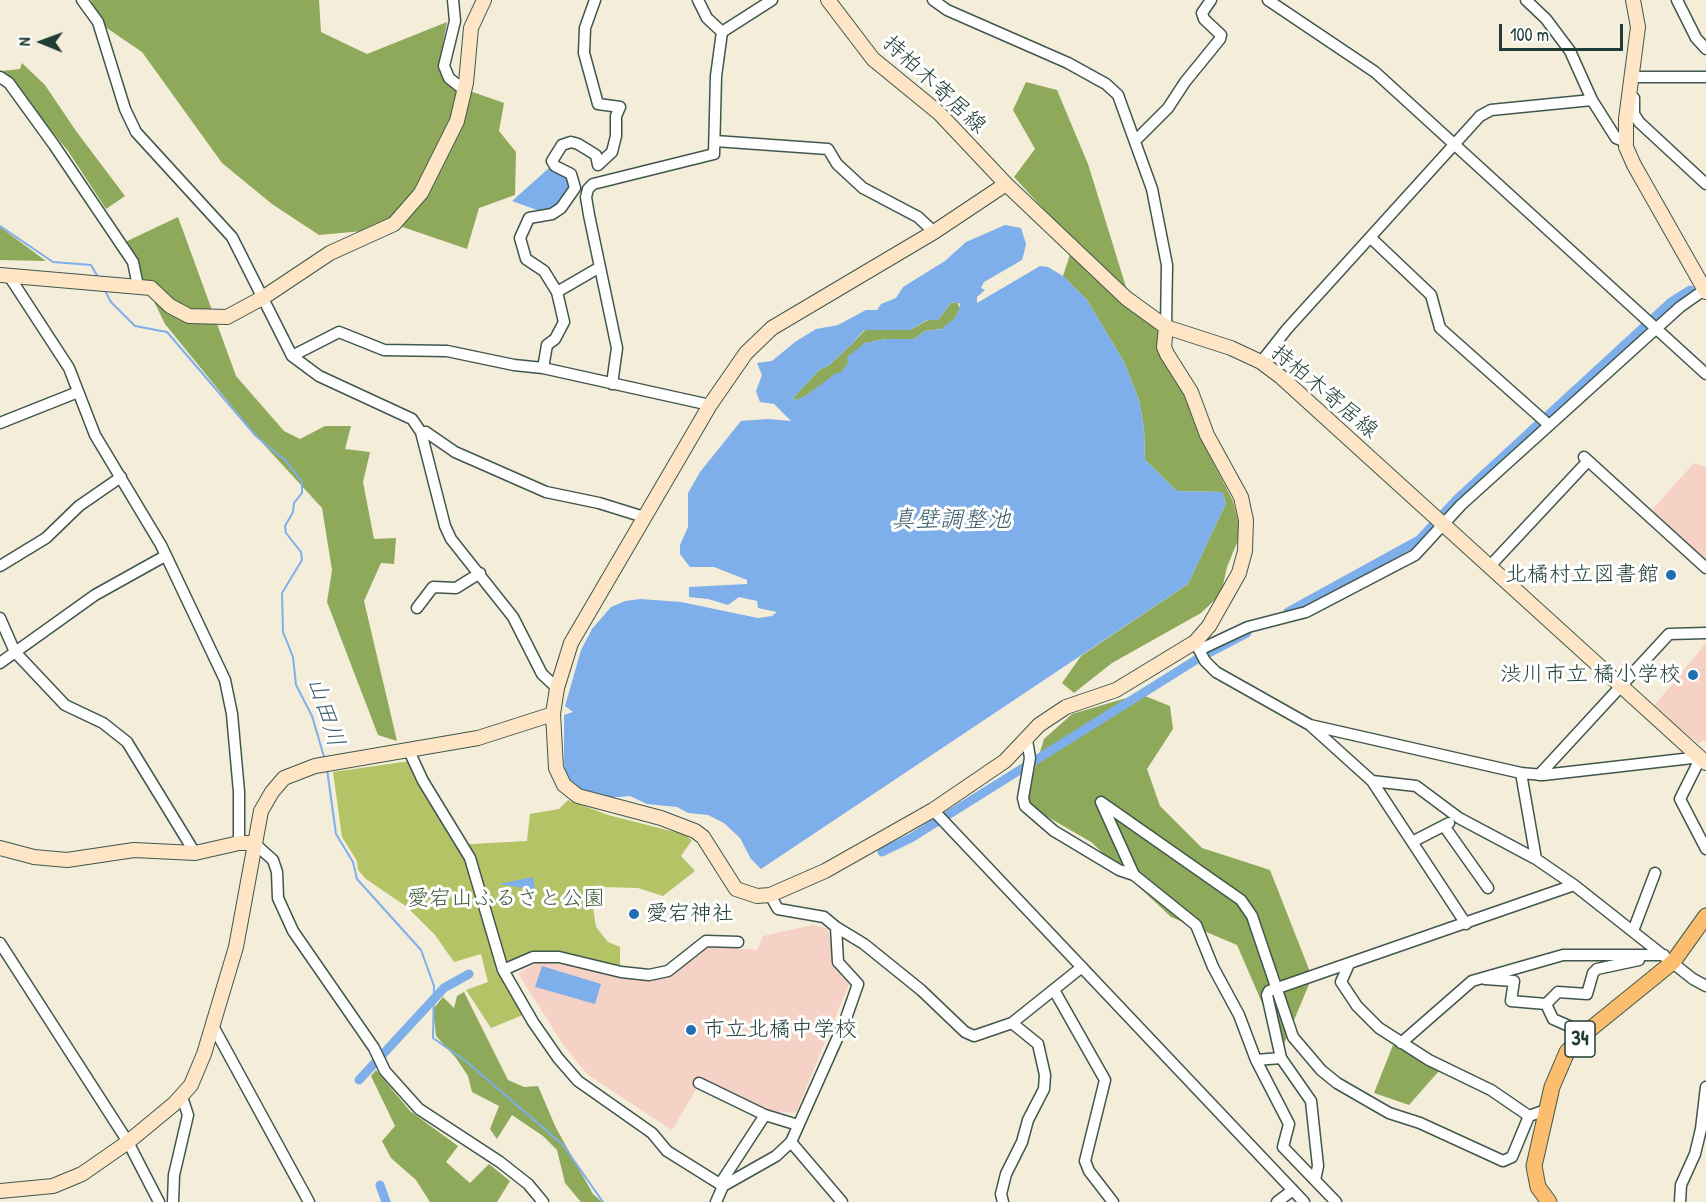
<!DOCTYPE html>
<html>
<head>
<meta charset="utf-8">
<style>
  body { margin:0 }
  #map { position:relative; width:1706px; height:1202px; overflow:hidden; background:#f3edda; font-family:"Patrick Hand",sans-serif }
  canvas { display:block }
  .north { position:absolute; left:12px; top:12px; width:60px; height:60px; -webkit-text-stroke:4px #fff; paint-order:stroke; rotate:271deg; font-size:16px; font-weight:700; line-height:24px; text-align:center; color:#1f3d34 }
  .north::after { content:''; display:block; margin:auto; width:21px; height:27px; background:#1f3d34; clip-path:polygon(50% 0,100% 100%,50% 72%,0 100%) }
  .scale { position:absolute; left:1499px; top:24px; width:124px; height:27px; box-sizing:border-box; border:3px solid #1f3d34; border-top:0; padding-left:8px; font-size:18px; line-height:21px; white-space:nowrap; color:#1f3d34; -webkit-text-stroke:4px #fff; paint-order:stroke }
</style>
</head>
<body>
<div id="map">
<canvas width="1706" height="1202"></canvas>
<div class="north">N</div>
<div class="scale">100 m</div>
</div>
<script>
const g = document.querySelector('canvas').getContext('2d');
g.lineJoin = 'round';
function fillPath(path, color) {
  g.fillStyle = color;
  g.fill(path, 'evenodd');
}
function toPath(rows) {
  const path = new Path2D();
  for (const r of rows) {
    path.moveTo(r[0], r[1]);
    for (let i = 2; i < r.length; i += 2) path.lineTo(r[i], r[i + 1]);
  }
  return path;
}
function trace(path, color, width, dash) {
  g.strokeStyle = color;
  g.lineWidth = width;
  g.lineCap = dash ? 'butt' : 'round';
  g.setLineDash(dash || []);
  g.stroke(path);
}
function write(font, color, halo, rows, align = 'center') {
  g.font = font + ' "Patrick Hand","Klee One",sans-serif';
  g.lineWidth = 6;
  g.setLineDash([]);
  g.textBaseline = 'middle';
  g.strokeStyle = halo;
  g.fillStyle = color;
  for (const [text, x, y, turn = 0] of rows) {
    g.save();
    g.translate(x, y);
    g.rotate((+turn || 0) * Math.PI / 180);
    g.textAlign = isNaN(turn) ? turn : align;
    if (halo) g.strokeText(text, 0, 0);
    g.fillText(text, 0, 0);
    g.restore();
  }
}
fillPath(toPath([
  [1694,463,1706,467,1706,563,1650,512],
  [1706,643,1706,743,1703,740,1699,744,1653,707],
  [813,925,827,928,832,940,832,962,849,984,796,1113,767,1111,701,1081,672,1130,588,1075,562,1043,518,973,543,960,604,973,672,974,708,946,757,950,763,936]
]), '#f6d1c5');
fillPath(toPath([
  [410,761,427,799,455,845,527,841,530,814,559,809,568,800,608,815,683,834,692,840,681,856,695,871,663,896,638,888,602,887,593,908,596,927,608,942,620,947,620,968,560,953,536,952,520,956,500,968,523,1015,491,1028,466,990,488,982,481,954,454,962,435,935,407,907,366,879,358,870,357,861,342,837,333,772]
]), '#b4c366');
fillPath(toPath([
  [91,0,319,0,321,32,367,54,447,22,438,68,447,83,504,103,499,131,516,152,515,195,479,208,467,249,394,224,385,229,319,235,272,204,222,163,142,52,98,22],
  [22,63,45,85,76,131,125,196,106,209,68,151,2,71,20,69],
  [1026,82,1057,90,1088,164,1130,300,1161,330,1158,341,1160,355,1172,369,1186,394,1200,437,1233,501,1241,533,1227,567,1221,594,1201,613,1112,663,1074,693,1062,683,1081,656,1188,584,1226,503,1222,492,1177,491,1145,460,1144,428,1139,400,1124,362,1087,300,1063,276,1074,242,1014,177,1035,149,1013,110],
  [178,217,236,376,284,431,300,439,325,426,351,426,345,449,370,452,363,482,374,539,396,538,394,564,381,563,364,601,397,741,378,735,327,602,332,570,322,508,256,436,165,324,125,242],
  [0,227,46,261,0,260],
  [957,302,960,309,954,320,941,329,925,331,914,339,886,339,865,343,841,373,804,397,796,400,793,398,820,369,828,366,851,345,865,330,910,330,928,320,938,320,951,303],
  [1140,694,1170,706,1173,729,1147,769,1160,806,1202,848,1270,870,1312,977,1282,1049,1237,945,1171,917,1091,842,1027,805,1027,794,1044,739,1072,714],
  [464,992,508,1080,524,1087,538,1086,556,1128,593,1194,602,1202,581,1202,565,1183,557,1150,543,1136,512,1115,497,1139,490,1129,499,1106,472,1092,468,1076,456,1058,436,1036,433,1009,443,997,454,1008,457,996],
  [1393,1045,1446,1063,1409,1105,1374,1093],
  [376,1070,410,1111,458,1146,446,1162,470,1183,489,1164,510,1181,497,1202,430,1202,416,1180,391,1158,382,1141,395,1126,371,1076]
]), '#8fa95b');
fillPath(toPath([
  [549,168,569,175,573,187,552,210,537,210,512,201],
  [1005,225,1021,228,1026,244,1024,253,1022,260,984,282,981,288,985,290,977,297,977,303,1040,266,1048,267,1063,276,1087,300,1124,362,1139,400,1144,428,1145,460,1177,491,1222,492,1226,503,1188,584,761,869,751,859,740,838,724,823,708,815,688,813,677,807,647,804,630,796,606,798,574,786,565,771,564,763,564,715,573,712,565,706,581,650,592,629,611,607,625,601,640,599,681,602,758,618,772,616,777,612,758,608,757,601,739,597,728,605,708,599,689,597,689,587,747,584,747,580,714,567,690,567,680,554,680,545,688,527,688,493,700,472,741,421,768,419,791,421,774,404,760,402,756,391,762,375,757,363,772,361,795,342,816,329,838,325,866,310,877,310,881,304,896,298,903,287,945,261,966,242],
  [956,302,960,304,958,313,954,319,941,329,925,331,914,339,886,339,865,343,847,357,848,363,841,373,836,373,804,397,796,400,793,398,820,369,828,366,851,345,864,330,910,330,927,320,938,320,951,303],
  [533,877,535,890,499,884],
  [542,966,601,984,595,1004,535,987]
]), '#7fafea');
trace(toPath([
  [0,226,53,262,91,265,99,279],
  [104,289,111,302,135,326,167,332,256,436,287,462,302,482,302,493,294,503,293,512,285,526,286,533,301,552,302,560,282,593,283,632,293,657,296,685,312,716,325,760],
  [327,769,336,834,353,862,357,879,421,950,434,986,433,1038,467,1062,563,1145,603,1202]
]), '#7fafea', 2);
trace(toPath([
  [1288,612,1419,540,1457,499,1671,302,1690,290],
  [882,852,911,838,1199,658,1247,633],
  [359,1080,444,988,469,974],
  [380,1185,386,1202]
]), '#7fafea', 9);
const street = toPath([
  [82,0,98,22,125,109,136,132,232,237,292,356,319,376,412,419,421,432,445,526,451,539,513,617,542,674,557,688],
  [453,0,455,21,444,66,449,78,464,90],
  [595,0,585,28,584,53,598,104,620,107,616,116,616,136,612,152,598,165,596,155,578,144,571,142,562,145,552,161,555,166,571,174,575,188,561,208,552,214,529,218,520,238,526,259,544,271,557,292,600,267],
  [698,0,707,18,722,32],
  [933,0,947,10,1068,63,1106,84,1118,95,1152,189,1167,265,1166,327],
  [1268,0,1375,72,1706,374],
  [1526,0,1546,19,1570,51,1592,100,1616,138,1625,142],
  [1677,0,1696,38,1706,49],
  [722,32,772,0],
  [0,77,9,83,54,145,133,262,138,286],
  [1632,77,1706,77],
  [1634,98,1634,114,1639,122,1706,184],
  [715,141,828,149,837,164,863,188,918,217,934,232],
  [1135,141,1168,108,1185,82,1220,39,1221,35,1204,19,1202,13,1211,0],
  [1372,239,1431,295,1440,328,1549,425],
  [9,276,69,368,95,435,161,545,225,680,232,714,239,792,239,843],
  [292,356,339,332,384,350,447,351,514,365,543,368,710,405],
  [1261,362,1287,329,1480,116,1491,110,1592,100],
  [543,368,547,345,555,339,564,322,557,292],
  [612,384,617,348,589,215,586,197,588,189,593,184,714,154,716,76,722,32],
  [0,423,78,392],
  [421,432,426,432,455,452,546,492,599,503,644,517],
  [1584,457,1706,568],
  [0,566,46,538,79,506,121,477],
  [1489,567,1588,461],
  [417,608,433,587,456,588,480,573],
  [0,618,15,652,65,705,103,723,127,742,195,853],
  [1196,644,1205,661,1216,672,1310,725,1521,773,1543,775,1701,757],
  [1199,650,1248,627,1306,612,1415,555,1461,505,1680,307,1704,290],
  [0,663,95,595,165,556],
  [1311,726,1372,781,1416,786,1459,818,1536,859,1574,885,1693,979,1706,986],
  [1027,740,1030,758,1023,798,1025,806,1054,831,1119,870,1134,875,1196,925,1213,967,1239,1015,1256,1060,1281,1058,1267,995,1269,991,1574,885],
  [409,751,423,781,470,858,503,970,533,1022,558,1058,578,1081,652,1133,667,1151,723,1186],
  [1701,757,1680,799,1706,849],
  [1521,773,1536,859],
  [1539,775,1669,634,1706,633],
  [1372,781,1466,924],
  [933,810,1304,1202],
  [1444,826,1488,888],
  [1412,842,1449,823],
  [254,843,273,860,277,872,278,898,293,931,374,1048,385,1071,419,1109,500,1162,528,1184,543,1202],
  [1134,875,1101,802,1241,900,1252,916,1293,1037,1321,1070,1337,1083,1389,1113,1420,1123,1503,1161,1512,1157,1529,1116],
  [836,927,864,944,921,990,965,1032,974,1036,1012,1023,1038,1044,1045,1075,1044,1089,1028,1120,1022,1142,1006,1174,1001,1194,1003,1202],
  [1633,931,1655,873],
  [0,943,128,1142,159,1202],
  [1349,964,1341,982,1357,1006,1379,1028,1429,1060,1491,1090,1529,1116,1546,1110],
  [503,970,533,957,559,957,621,972,649,975,668,971,706,941,738,942],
  [1485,979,1514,981,1511,1001,1546,1004,1553,1019,1585,1033],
  [1054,990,1105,1080,1085,1161,1089,1171,1113,1202],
  [1546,1004,1558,992,1587,994,1593,973,1597,969,1639,960],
  [1012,1023,1082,967],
  [213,1026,309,1202],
  [1401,1043,1472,981,1563,955,1664,955],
  [1281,1058,1311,1101,1318,1166,1315,1180],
  [1256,1060,1289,1124,1283,1147,1336,1202],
  [699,1083,765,1115,798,1125],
  [791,1142,842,1202],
  [720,1184,765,1115],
  [173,1202,174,1175,188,1115,182,1097],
  [716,1202,723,1186,776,1156,791,1142,845,1021,858,984,838,962,836,927,824,917,778,909,770,895],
  [1277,1202,1293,1190],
  [1680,1202,1681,1185,1695,1154,1701,1129,1706,1087]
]);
const secondary = toPath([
  [828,0,873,59,939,113,1006,184,1126,298,1166,327,1231,348,1261,362,1281,377,1706,763],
  [1633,0,1638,27,1626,119,1626,147,1634,165,1706,292],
  [1006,184,934,232,772,328,746,353,710,405,571,643,557,688,553,714,556,768,564,785,578,796,661,818,695,831,703,837,736,889,757,896,770,895,825,871,933,810,1005,761,1039,725,1066,707,1116,690,1195,642,1209,626,1239,573,1245,551,1246,520,1241,497,1207,435,1191,392,1167,354,1164,347,1166,327],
  [0,275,151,288,170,306,189,316,227,317,264,297,330,253,394,224,421,193,457,121,466,83,471,28,484,0],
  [0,848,34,857,67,860,134,850,195,853,239,843,254,843],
  [0,1191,53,1186,82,1174,128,1142,174,1104,191,1085,204,1054,236,947,261,811,272,792,284,778,315,766,478,738,553,714]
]);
const primary = toPath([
  [1549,1202,1538,1187,1534,1166,1552,1087,1567,1052,1583,1035,1673,962,1706,916]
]);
trace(street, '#3f574d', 13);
trace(secondary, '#3f574d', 16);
trace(primary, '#3f574d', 17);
trace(street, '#fff', 10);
trace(secondary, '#fde5c5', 14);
trace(primary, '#fbbd6e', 15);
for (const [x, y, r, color] of [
  [1671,575,6,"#1f6fb2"],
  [1693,675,6,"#1f6fb2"],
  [634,914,6,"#1f6fb2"],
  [691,1030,6,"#1f6fb2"]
]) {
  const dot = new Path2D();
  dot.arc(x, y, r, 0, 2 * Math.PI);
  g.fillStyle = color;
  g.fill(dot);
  trace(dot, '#fff', 2);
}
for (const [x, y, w] of [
  [1580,1039,30]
]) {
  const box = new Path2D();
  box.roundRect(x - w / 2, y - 18, w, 36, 4.5);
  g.fillStyle = '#fff';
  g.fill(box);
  trace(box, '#1f3d34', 1.5);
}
write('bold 21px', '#1f3d34', null, [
  ["34",1580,1039]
]);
write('22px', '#1f3d34', '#fff', [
  ["持柏木寄居線",934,85,43],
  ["持柏木寄居線",1324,392,40]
]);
write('22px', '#1f3d34', '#fff', [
  ["北橘村立図書館",1659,575],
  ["渋川市立 橘小学校",1681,675],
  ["愛宕神社",646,914,"left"],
  ["市立北橘中学校",703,1030,"left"]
], 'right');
write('22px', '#445e40', '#fff', [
  ["愛宕山ふるさと公園",506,899]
]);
write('italic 24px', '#3c5f6b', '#fff', [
  ["真壁調整池",951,521],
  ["山田川",325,712,72]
]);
</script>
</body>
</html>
